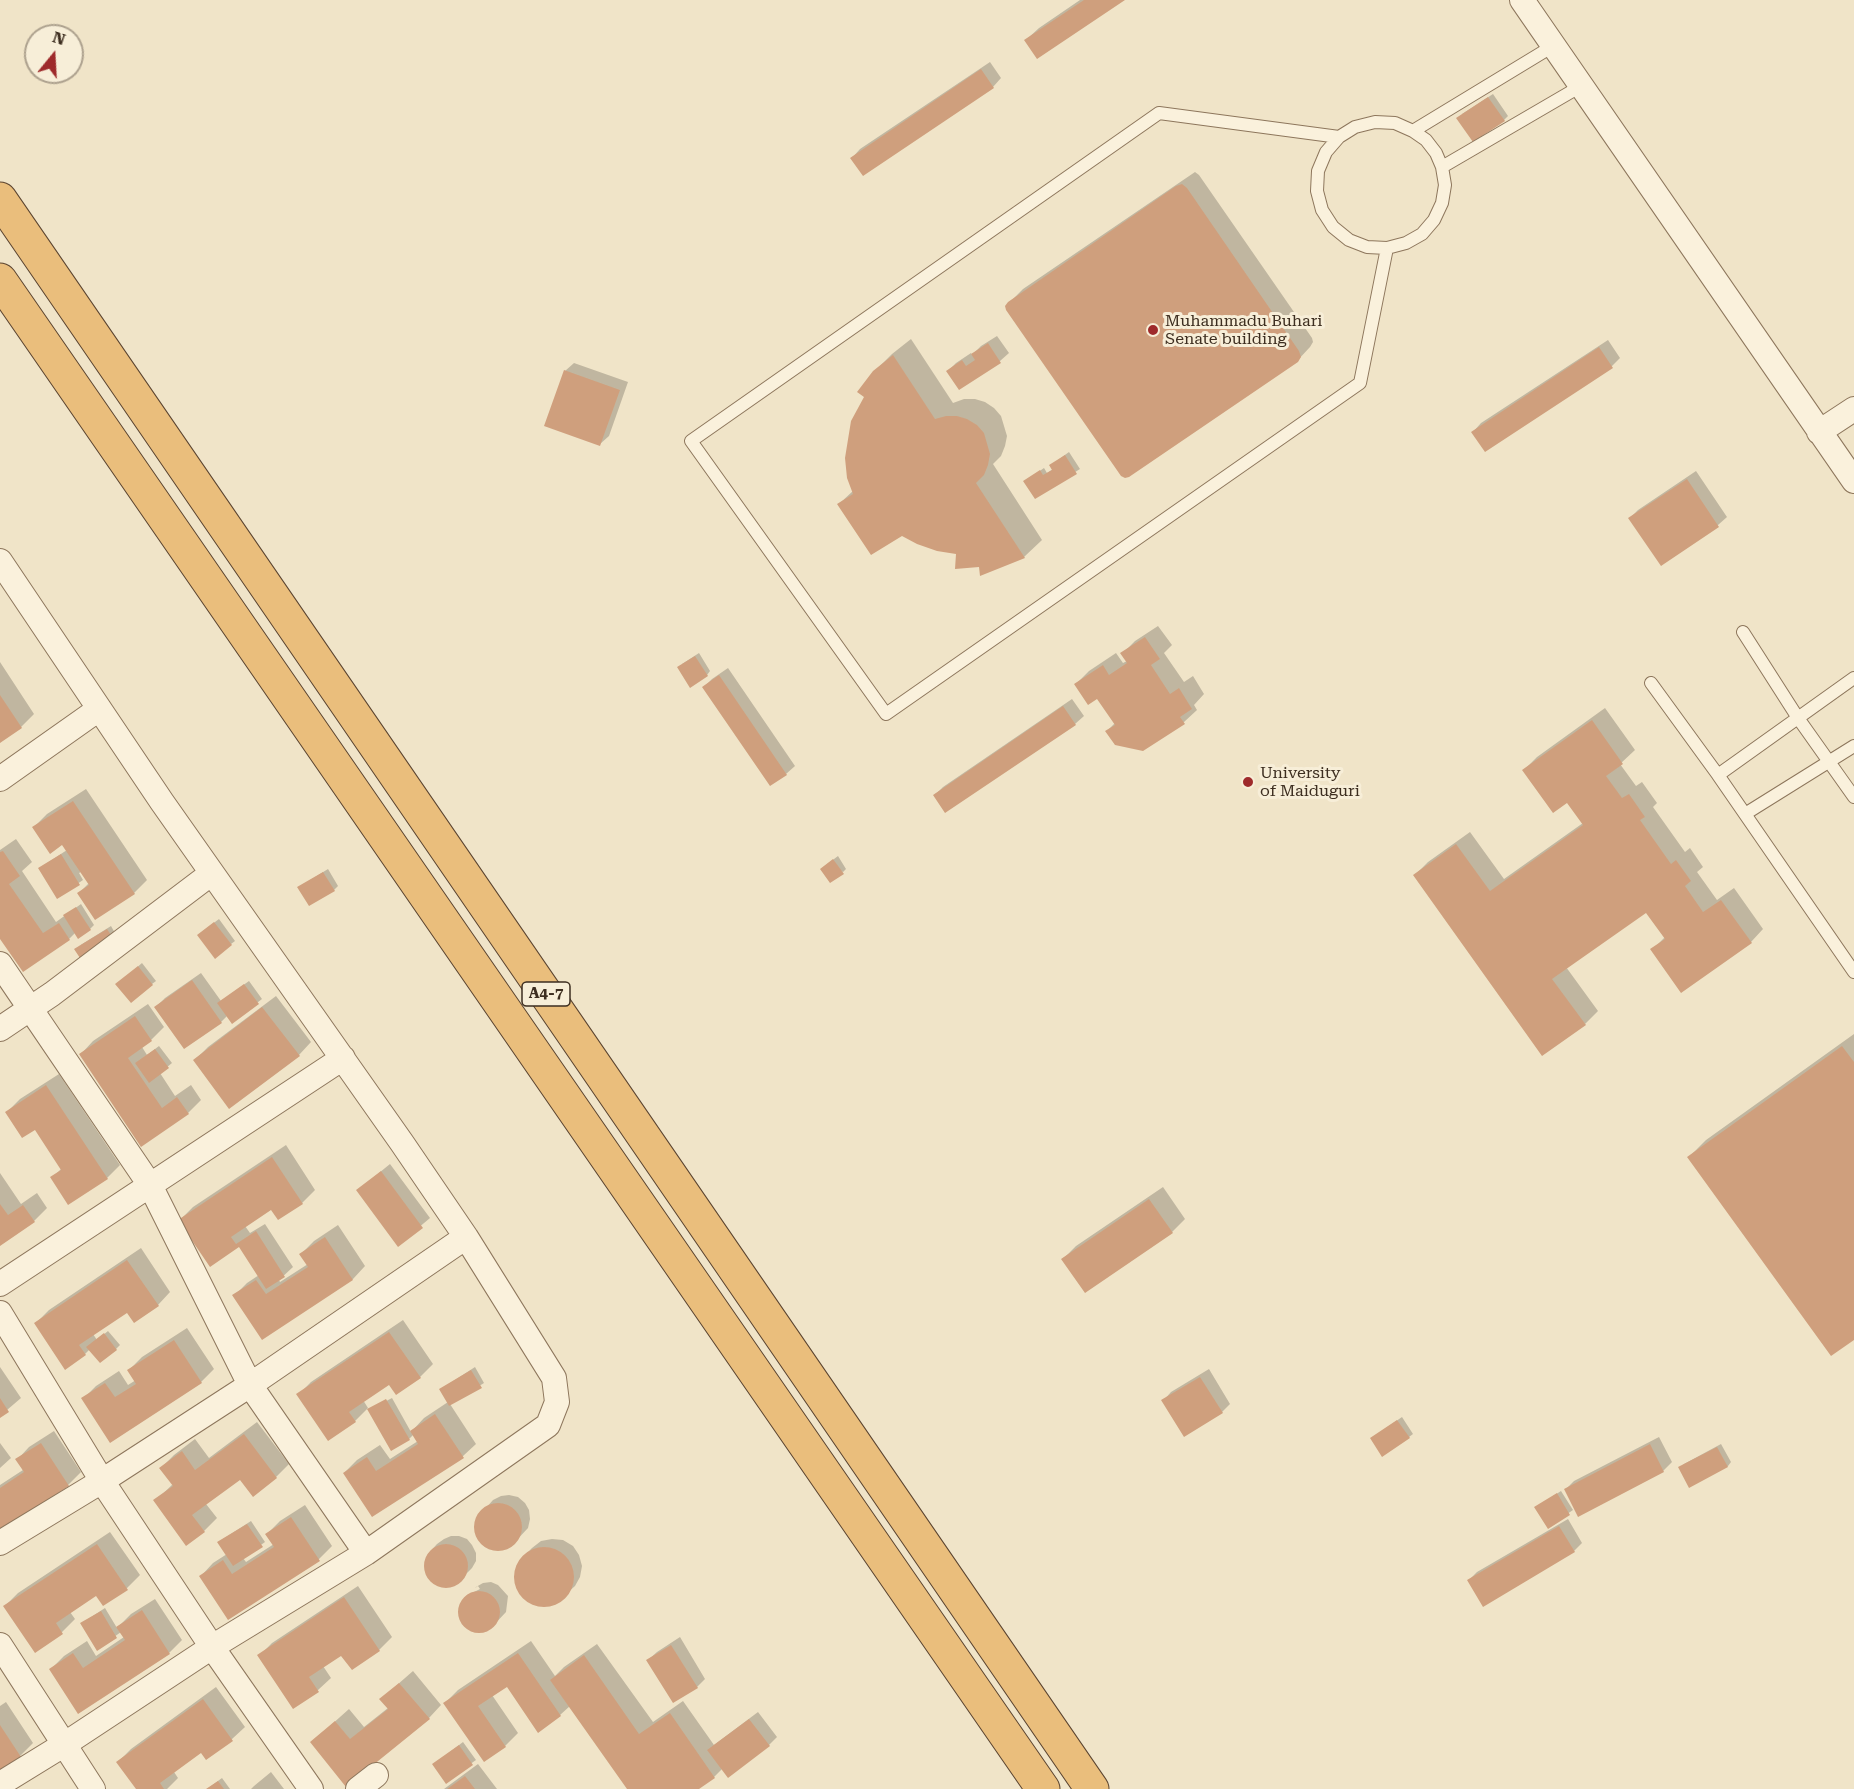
<!DOCTYPE html>
<html>
<head>
<meta charset="utf-8">
<style>
  body { margin:0 }
  #map { position:relative; width:1854px; height:1789px; overflow:hidden; background:#f0e4c8; font-family:"Roboto Serif",serif }
  canvas { display:block }
  .north { position:absolute; left:24px; top:24px; width:60px; height:60px; box-sizing:border-box; background:#f7eed8; border:2px solid #ada18e; border-radius:50%; rotate:18deg; font-size:16px; font-weight:700; line-height:24px; text-align:center; color:#3d2e20 }
  .north::after { content:''; display:block; margin:auto; width:21px; height:27px; background:#9e2a2b; clip-path:polygon(50% 0,100% 100%,50% 72%,0 100%) }
</style>
</head>
<body>
<div id="map">
<canvas width="1854" height="1789"></canvas>
<div class="north">N</div>
</div>
<script>
const g = document.querySelector('canvas').getContext('2d');
g.lineJoin = 'round';
function fillPath(path, color) {
  g.fillStyle = color;
  g.fill(path, 'evenodd');
}
function toPath(rows) {
  const path = new Path2D();
  for (const r of rows) {
    if (r.length === 3) {
      path.moveTo(r[0] + r[2], r[1]);
      path.arc(r[0], r[1], r[2], 0, 2 * Math.PI);
      continue;
    }
    path.moveTo(r[0], r[1]);
    for (let i = 2; i < r.length; i += 2) path.lineTo(r[i], r[i + 1]);
  }
  return path;
}
function trace(path, color, width, dash) {
  g.strokeStyle = color;
  g.lineWidth = width;
  g.lineCap = dash ? 'butt' : 'round';
  g.setLineDash(dash || []);
  g.stroke(path);
}
function write(font, color, halo, rows, align = 'center') {
  g.font = font + ' "Roboto Serif",serif';
  g.lineWidth = 6;
  g.setLineDash([]);
  g.textBaseline = 'middle';
  g.strokeStyle = halo;
  g.fillStyle = color;
  for (const [text, x, y, turn = 0] of rows) {
    g.save();
    g.translate(x, y);
    g.rotate((+turn || 0) * Math.PI / 180);
    g.textAlign = isNaN(turn) ? turn : align;
    if (halo) g.strokeText(text, 0, 0);
    g.fillText(text, 0, 0);
    g.restore();
  }
}
fillPath(toPath([
  [1080,0,1122,0,1026,40,1039,28],
  [990,62,1001,78,993,87,852,158,860,149],
  [1493,94,1508,116,1504,120,1462,114],
  [1195,172,1199,175,1312,338,1313,342,1310,347,1297,361,1009,303,1023,289],
  [997,336,1009,353,1000,361,960,388,948,371,956,363,971,353,972,355,981,346],
  [911,339,953,403,964,399,975,399,985,402,994,408,1001,416,1007,436,1005,446,1001,456,993,464,1042,540,1024,557,982,573,981,566,957,552,839,504,854,490,866,396,874,372,892,354],
  [1608,340,1620,358,1612,366,1473,432,1481,423],
  [574,363,628,382,609,436,600,444,565,371],
  [1069,452,1080,469,1035,497,1025,481,1044,468,1047,473,1053,469,1051,465],
  [1696,471,1727,517,1718,525,1661,564,1630,518,1638,510],
  [1158,626,1172,645,1164,653,1184,682,1193,676,1204,694,1194,705,1197,710,1184,722,1143,750,1107,731,1115,723,1097,697,1076,684,1089,671,1116,653,1123,663,1127,661,1122,654,1135,641],
  [699,653,710,671,707,675,682,664],
  [0,662,34,714,21,727,0,741],
  [728,668,795,766,786,774,704,687,712,679],
  [1072,699,1084,716,1075,724,935,795,943,787],
  [1605,708,1635,750,1620,764,1636,786,1642,782,1657,803,1653,807,1685,852,1690,848,1703,867,1697,872,1717,900,1734,888,1763,929,1751,942,1652,950,1665,937,1646,911,1566,967,1598,1011,1585,1024,1415,875,1428,862,1470,832,1504,879,1583,823,1567,801,1524,770,1537,757],
  [86,789,147,880,134,893,79,893,89,883,81,872,79,873,83,880,58,897,44,865,67,850,63,843,34,827,47,814],
  [16,839,32,862,22,871,56,922,81,904,94,925,90,929,76,932,69,939,0,936,0,850],
  [838,856,846,869,843,872,826,865],
  [328,869,338,886,334,890,299,887],
  [219,919,235,941,231,944,203,931],
  [111,926,115,933,79,946],
  [142,963,156,981,152,984,121,981],
  [201,973,221,1001,249,981,262,999,232,1022,228,1015,221,1022,185,1047,156,1007,165,998],
  [276,996,311,1042,299,1055,195,1060,208,1047],
  [148,1004,164,1027,151,1040,142,1047,147,1055,159,1046,172,1063,160,1073,175,1096,191,1085,201,1100,188,1113,142,1145,81,1054,93,1041],
  [1854,1034,1854,1338,1689,1157,1706,1140],
  [59,1074,120,1165,107,1178,52,1178,62,1168,35,1128,7,1112,20,1099],
  [286,1145,315,1190,302,1203,279,1218,271,1208,245,1226,250,1233,265,1224,293,1267,279,1280,280,1282,308,1264,301,1254,314,1241,338,1225,365,1266,353,1279,262,1338,234,1296,247,1283,259,1275,239,1245,237,1247,180,1220,193,1207],
  [390,1164,430,1218,398,1245,358,1190],
  [0,1173,21,1204,37,1193,47,1208,34,1221,0,1244],
  [1163,1187,1185,1219,1172,1232,1063,1259,1076,1246],
  [141,1248,170,1292,158,1305,127,1311,93,1334,97,1340,108,1331,120,1345,116,1349,90,1349,85,1354,36,1323,49,1310],
  [403,1320,433,1364,420,1377,389,1383,363,1400,368,1408,355,1421,328,1439,298,1395,311,1382],
  [187,1328,214,1369,201,1382,111,1441,83,1399,96,1386,119,1371,128,1385,136,1380,129,1370,142,1357],
  [0,1367,21,1398,0,1416],
  [475,1367,484,1383,450,1404,476,1444,463,1456,372,1515,344,1473,357,1460,380,1445,390,1459,418,1441,414,1434,409,1439,371,1409,392,1398,411,1432,424,1418,448,1402,441,1389],
  [1209,1369,1230,1404,1222,1412,1163,1401,1171,1392],
  [1402,1417,1413,1434,1409,1437,1376,1435],
  [257,1422,289,1464,276,1477,241,1478,206,1504,217,1518,204,1531,155,1501,173,1484,161,1468,174,1455,195,1439,209,1458],
  [54,1431,81,1472,68,1485,0,1529,0,1485,23,1470,17,1460,29,1447],
  [1659,1437,1672,1462,1663,1471,1579,1515,1566,1489,1574,1481],
  [0,1443,11,1458,0,1468],
  [1721,1444,1731,1462,1728,1466,1689,1486,1680,1468,1684,1464],
  [1561,1491,1573,1510,1548,1527,1536,1507],
  [509,1495,518,1497,525,1503,529,1510,530,1519,528,1528,513,1544,505,1548,497,1549,488,1546,481,1541,477,1533,476,1525,479,1516,493,1500,501,1496],
  [305,1505,332,1546,319,1559,228,1618,201,1576,213,1563,227,1554,223,1539,251,1521,265,1542,243,1558,246,1562,274,1544,267,1534,280,1521],
  [1568,1519,1582,1543,1574,1551,1469,1580,1477,1572],
  [110,1532,140,1575,127,1588,103,1604,96,1594,70,1612,75,1619,62,1632,35,1651,5,1606,18,1593],
  [451,1536,459,1536,467,1539,472,1545,476,1553,476,1561,472,1568,457,1583,449,1586,441,1586,433,1583,428,1577,425,1569,425,1561,428,1554,437,1544,444,1539],
  [552,1539,563,1540,573,1546,579,1555,582,1566,580,1577,575,1586,557,1602,546,1605,534,1603,525,1598,518,1588,516,1578,517,1567,523,1557,532,1548,541,1541],
  [491,1582,498,1585,508,1596,506,1612,492,1627,485,1631,478,1632,470,1629,464,1624,460,1618,459,1610,462,1602,468,1595,480,1589,478,1586,475,1588,476,1587,483,1583],
  [358,1586,392,1637,379,1650,342,1654,323,1666,331,1678,318,1690,293,1707,259,1656,272,1643],
  [155,1599,182,1640,169,1653,79,1712,51,1669,64,1656,87,1641,96,1656,124,1637,121,1632,97,1649,82,1623,105,1608,117,1628,131,1614],
  [680,1637,705,1679,697,1687,648,1660,657,1652],
  [531,1641,555,1676,564,1667,597,1644,653,1722,683,1701,714,1745,758,1712,777,1737,769,1745,723,1768,714,1777,696,1789,628,1789,570,1706,560,1715,507,1685,492,1695,518,1733,505,1746,445,1703,458,1690],
  [413,1671,441,1705,429,1718,346,1785,312,1742,349,1709,364,1727,388,1708,381,1699],
  [216,1687,245,1727,232,1739,207,1758,202,1751,174,1772,178,1778,167,1789,138,1789,118,1762,131,1749],
  [6,1702,33,1743,20,1756,0,1769,0,1706],
  [463,1742,476,1760,446,1781,434,1764],
  [478,1764,497,1789,444,1789],
  [271,1772,284,1789,251,1789,254,1786],
  [222,1778,230,1789,207,1789]
]), '#0003');
fillPath(toPath([
  [1084,0,1125,0,1037,59,1024,40],
  [981,69,994,88,863,176,850,158],
  [1488,97,1505,121,1473,142,1456,118],
  [1182,184,1187,188,1299,351,1301,357,1298,362,1129,477,1125,478,1121,476,1006,310,1005,306,1008,302,1176,186],
  [988,343,1001,363,959,390,946,371,962,360,966,366,975,360,971,354],
  [1599,347,1613,368,1485,452,1471,432],
  [893,355,935,419,946,416,957,416,967,419,977,425,984,433,990,454,988,465,984,475,976,483,1025,558,980,576,979,567,955,569,956,554,937,551,917,544,902,536,871,555,837,504,853,494,847,478,845,458,851,421,864,397,857,392,873,371],
  [564,370,620,390,600,446,544,426],
  [1065,455,1077,474,1035,499,1023,481,1040,470,1043,475,1052,470,1049,465],
  [1687,479,1719,527,1661,566,1628,518],
  [1145,637,1160,659,1151,665,1170,694,1179,688,1192,709,1180,717,1185,724,1143,751,1115,745,1105,731,1115,725,1097,699,1088,705,1074,684,1103,665,1109,675,1127,663,1120,653],
  [695,656,708,676,690,688,677,667],
  [719,675,787,775,770,786,702,687],
  [0,695,22,728,0,743],
  [1063,706,1076,725,945,813,933,795],
  [1592,720,1623,764,1606,776,1622,798,1629,794,1645,817,1640,820,1671,864,1676,860,1691,881,1685,886,1703,912,1721,900,1752,943,1681,993,1650,949,1665,939,1646,913,1552,979,1586,1025,1542,1056,1413,875,1456,844,1490,891,1583,825,1567,803,1553,813,1522,770],
  [73,801,135,894,95,920,77,893,89,885,62,845,50,854,32,827],
  [3,851,20,876,9,884,43,933,59,923,70,940,23,972,0,939,0,852],
  [61,854,80,885,57,899,38,868],
  [833,859,844,874,830,883,820,869],
  [323,872,335,891,309,906,297,887],
  [76,907,91,930,78,939,63,915],
  [214,922,232,945,215,959,197,935],
  [107,929,113,938,80,958,74,949],
  [138,966,153,985,131,1003,115,984],
  [192,980,222,1023,184,1049,154,1007],
  [244,984,259,1004,232,1024,217,1003],
  [262,1007,300,1056,229,1109,193,1060],
  [135,1016,152,1041,128,1058,162,1108,177,1097,189,1114,141,1147,79,1054],
  [1842,1046,1854,1062,1854,1340,1831,1356,1687,1157],
  [155,1049,169,1068,149,1083,135,1063],
  [46,1085,108,1179,68,1205,50,1177,61,1170,35,1130,22,1138,5,1112],
  [272,1157,303,1204,278,1220,271,1210,231,1237,236,1244,256,1231,285,1277,266,1289,239,1247,210,1267,178,1220],
  [381,1171,423,1228,398,1247,356,1190],
  [1149,1199,1173,1233,1085,1293,1061,1259],
  [0,1204,8,1215,23,1205,35,1222,0,1246],
  [325,1237,353,1280,262,1340,232,1295,256,1280,266,1294,308,1267,299,1254],
  [127,1260,159,1306,134,1323,127,1313,79,1345,86,1355,65,1370,34,1323],
  [389,1332,421,1378,396,1395,389,1385,349,1412,356,1422,328,1441,296,1394],
  [104,1333,117,1350,100,1363,86,1347],
  [174,1340,202,1383,110,1443,81,1398,105,1383,115,1397,136,1384,127,1370],
  [471,1370,482,1388,449,1406,439,1389],
  [1200,1377,1223,1413,1184,1437,1161,1400],
  [0,1398,9,1412,0,1418],
  [386,1399,410,1440,391,1451,367,1409],
  [435,1414,464,1458,372,1517,343,1473,367,1457,376,1471,418,1444,410,1431],
  [1397,1420,1410,1438,1382,1457,1370,1438],
  [244,1434,277,1478,253,1497,240,1480,192,1515,205,1532,186,1546,153,1500,173,1486,159,1468,182,1451,195,1470],
  [41,1443,69,1486,0,1531,0,1488,24,1472,15,1459],
  [1650,1444,1664,1472,1578,1517,1564,1489],
  [1717,1447,1728,1467,1689,1488,1678,1467],
  [1557,1493,1570,1515,1548,1529,1534,1507],
  [498,1527,24],
  [291,1517,320,1561,228,1620,199,1576,223,1560,232,1574,274,1547,265,1534],
  [247,1524,263,1547,233,1566,217,1542],
  [1559,1526,1575,1552,1483,1607,1467,1580],
  [446,1566,22],
  [97,1544,128,1590,103,1606,96,1596,56,1623,63,1634,35,1653,3,1606],
  [544,1577,30],
  [479,1612,21],
  [344,1597,380,1651,352,1670,341,1656,309,1677,319,1692,293,1709,257,1655],
  [142,1610,170,1654,78,1714,49,1669,73,1653,83,1668,125,1640,116,1627],
  [101,1611,117,1638,97,1651,80,1623],
  [671,1645,698,1688,673,1703,646,1660],
  [518,1653,561,1716,538,1733,507,1687,478,1706,506,1747,484,1762,443,1703],
  [584,1655,639,1734,670,1713,715,1778,699,1789,627,1789,550,1680],
  [399,1683,430,1719,346,1787,310,1742,335,1721,350,1739,388,1709,379,1699],
  [203,1699,233,1741,206,1760,201,1753,160,1783,164,1789,136,1789,116,1762],
  [749,1719,770,1746,728,1778,707,1750],
  [0,1725,21,1757,0,1771],
  [459,1745,473,1765,446,1784,432,1764],
  [465,1776,475,1789,447,1789],
  [218,1781,224,1789,206,1789]
]), '#cf9f7d');
const service = toPath([
  [1413,131,1553,46],
  [1339,137,1326,152,1318,171,1317,191,1322,210,1333,227,1349,240,1367,247,1387,248,1406,243,1422,234,1434,220,1442,203,1445,185,1442,167,1436,153,1426,140,1413,131,1395,123,1375,122,1355,127,1339,137,1159,113,691,441,886,714,1360,383,1387,248],
  [1442,167,1581,86],
  [1743,632,1798,718,1854,797],
  [1651,683,1718,775,1854,678],
  [1718,775,1854,972],
  [1745,814,1854,746]
]);
const minor = toPath([
  [1522,0,1854,481],
  [1819,432,1854,409],
  [0,561,162,802,402,1143,466,1237,554,1378,557,1402,548,1425,366,1553,212,1647,65,1744,0,1784],
  [0,779,99,709],
  [0,964,150,1185,250,1385,366,1553],
  [0,1029,52,994,212,873],
  [0,1284,343,1058],
  [0,1313,102,1481,212,1647,311,1789],
  [0,1543,102,1481,250,1385,466,1237],
  [0,1645,93,1789],
  [358,1789,376,1775]
]);
const trunk = toPath([
  [0,199,1092,1789],
  [0,280,1043,1789]
]);
trace(service, '#8d765c', 14);
trace(minor, '#8d765c', 26);
trace(trunk, '#5b4430', 35);
trace(service, '#faf1dc', 12);
trace(minor, '#faf1dc', 24);
trace(trunk, '#eabe7c', 33);
for (const [x, y, r, color] of [
  [1153,330,6,"#9e2a2b"],
  [1248,782,6,"#9e2a2b"]
]) {
  const dot = new Path2D();
  dot.arc(x, y, r, 0, 2 * Math.PI);
  g.fillStyle = color;
  g.fill(dot);
  trace(dot, '#f7eed8', 2);
}
for (const [x, y, w] of [
  [546,994,48]
]) {
  const box = new Path2D();
  box.roundRect(x - w / 2, y - 12, w, 24, 4.5);
  g.fillStyle = '#f7eed8';
  g.fill(box);
  trace(box, '#3d2e20', 1.5);
}
write('bold 15px', '#3d2e20', null, [
  ["A4-7",546,994]
]);
write('16px', '#3d2e20', '#f7eed8', [
  ["Muhammadu Buhari",1165,321],
  ["Senate building",1165,339],
  ["University",1260,773],
  ["of Maiduguri",1260,791]
], 'left');
</script>
</body>
</html>
